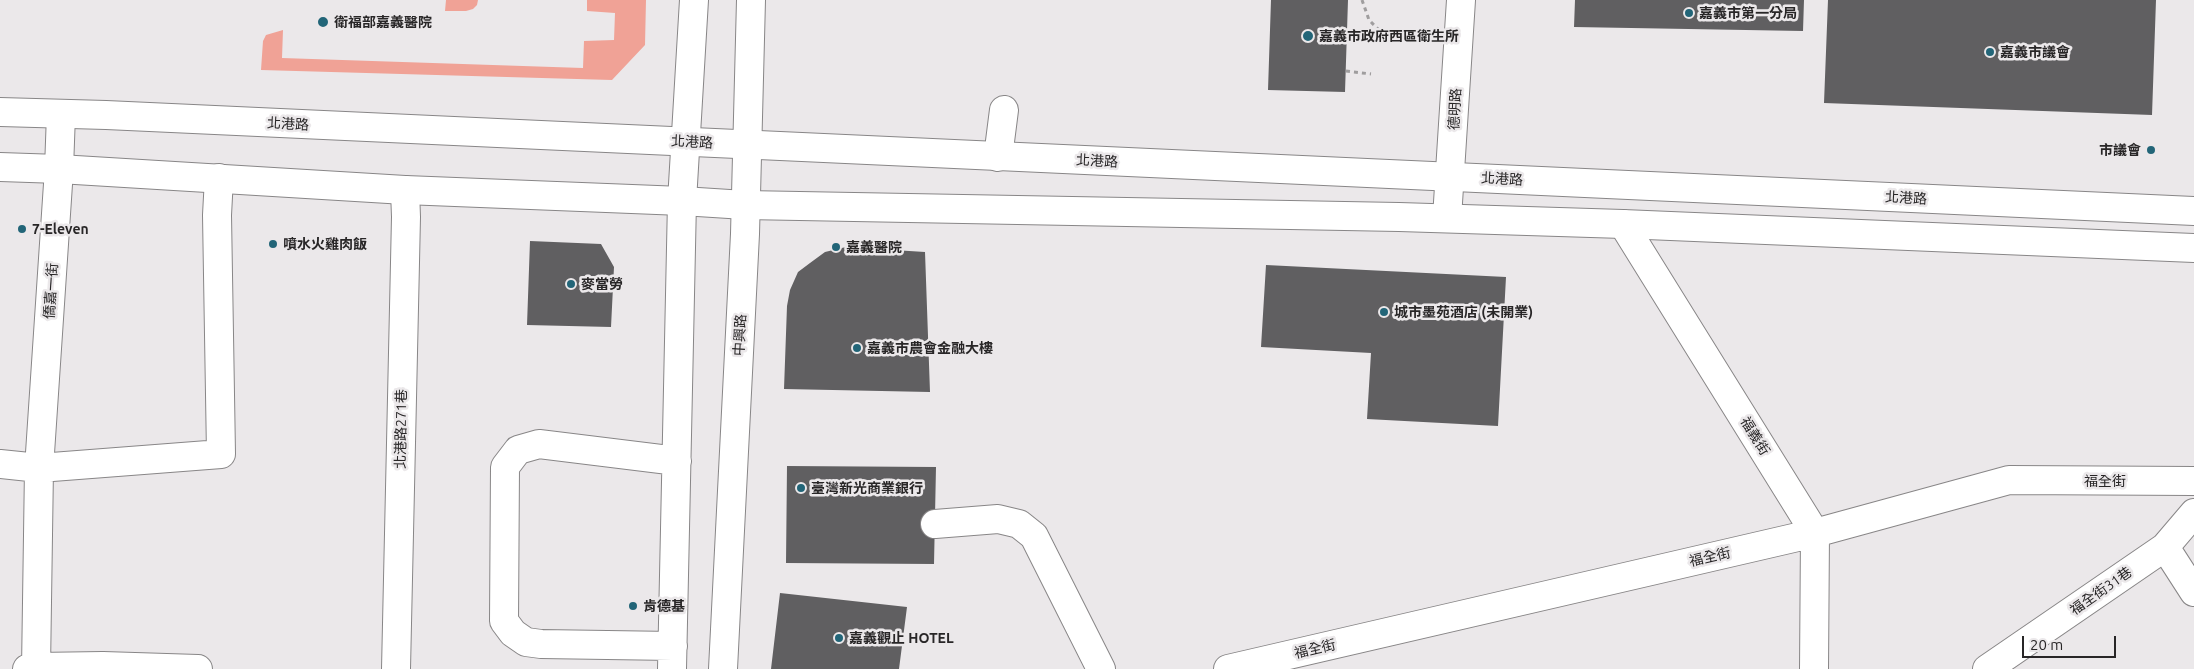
<!DOCTYPE html>
<html>
<head>
<meta charset="utf-8">
<style>
  body { margin:0 }
  #map { position:relative; width:2194px; height:669px; overflow:hidden; background:#ebe8ea; font-family:Ubuntu,sans-serif }
  canvas { display:block }
  .scale { position:absolute; left:2022px; top:636px; width:94px; height:22px; box-sizing:border-box; border:2px solid #282627; border-top:0; padding-left:6px; font-size:15px; line-height:18px; white-space:nowrap; color:#282627; -webkit-text-stroke:4px #ebe8ea; paint-order:stroke }
</style>
</head>
<body>
<div id="map">
<canvas width="2194" height="669"></canvas>
<div class="scale">20 m</div>
</div>
<script>
const g = document.querySelector('canvas').getContext('2d');
g.lineJoin = 'round';
function fillPath(path, color) {
  g.fillStyle = color;
  g.fill(path, 'evenodd');
}
function toPath(rows) {
  const path = new Path2D();
  for (const r of rows) {
    path.moveTo(r[0], r[1]);
    for (let i = 2; i < r.length; i += 2) path.lineTo(r[i], r[i + 1]);
  }
  return path;
}
function trace(path, color, width, dash) {
  g.strokeStyle = color;
  g.lineWidth = width;
  g.lineCap = dash ? 'butt' : 'round';
  g.setLineDash(dash || []);
  g.stroke(path);
}
function write(font, color, halo, rows, align = 'center') {
  g.font = font + ' Ubuntu,"Noto Sans TC",sans-serif';
  g.lineWidth = 5;
  g.setLineDash([]);
  g.textBaseline = 'middle';
  g.strokeStyle = halo;
  g.fillStyle = color;
  for (const [text, x, y, turn = 0] of rows) {
    g.save();
    g.translate(x, y);
    g.rotate((+turn || 0) * Math.PI / 180);
    g.textAlign = isNaN(turn) ? turn : align;
    if (halo) g.strokeText(text, 0, 0);
    g.fillText(text, 0, 0);
    g.restore();
  }
}
fillPath(toPath([
  [446,0,478,0,477,5,473,9,466,11,445,11],
  [587,0,646,0,645,45,612,80,261,70,263,41,266,35,283,30,282,58,583,68,584,41,614,40,615,13,587,11]
]), '#f0a296');
fillPath(toPath([
  [1271,0,1348,0,1345,92,1268,90],
  [1575,0,1804,0,1803,31,1574,27],
  [1828,0,2156,0,2152,115,1824,103],
  [530,241,601,244,614,267,611,327,527,325],
  [846,247,925,252,930,392,784,389,787,306,790,290,798,272,810,263,825,252],
  [1266,265,1506,277,1498,426,1367,419,1371,353,1261,347],
  [787,466,936,467,934,564,786,563],
  [780,593,907,607,899,669,771,669]
]), '#605f61');
const minor = toPath([
  [998,157,1004,110],
  [1447,218,1461,0],
  [1623,224,1815,533,1814,669],
  [0,464,39,468,221,454,217,215,219,178],
  [935,524,998,519,1019,524,1034,536,1101,669],
  [2165,547,2194,592],
  [673,646,541,644,526,642,513,633,504,621,505,467,518,450,539,444,677,461],
  [27,669,36,667,103,666,198,669],
  [36,669,39,468,59,169,61,114],
  [396,669,406,217,405,190],
  [672,669,682,201,694,0],
  [723,669,745,234,751,0],
  [1228,669,1815,533,2009,480,2194,481],
  [1987,669,2165,547,2194,513]
]);
const major = toPath([
  [0,112,106,115,2194,211],
  [0,167,59,169,405,190,682,201,745,205,1399,217,1623,224,2194,248]
]);
trace(minor, '#888687', 30);
trace(major, '#888687', 30);
trace(toPath([
  [1362,0,1369,20,1379,30,1405,38],
  [1346,71,1371,74]
]), '#9f9d9e', 3, [4, 4]);
trace(minor, '#fff', 28);
trace(major, '#fff', 28);
for (const [x, y, r, color] of [
  [1689,13,5,"#226578"],
  [323,22,6,"#226578"],
  [1308,36,6,"#226578"],
  [1990,52,5,"#226578"],
  [2151,150,5,"#226578"],
  [22,229,5,"#226578"],
  [273,244,5,"#226578"],
  [836,247,5,"#226578"],
  [571,284,5,"#226578"],
  [1384,312,5,"#226578"],
  [857,348,5,"#226578"],
  [801,488,5,"#226578"],
  [633,606,5,"#226578"],
  [839,638,5,"#226578"]
]) {
  const dot = new Path2D();
  dot.arc(x, y, r, 0, 2 * Math.PI);
  g.fillStyle = color;
  g.fill(dot);
  trace(dot, '#ebe8ea', 2);
}
write('bold 14px', '#282627', '#ebe8ea', [
  ["嘉義市第一分局",1699,13],
  ["衛福部嘉義醫院",334,22],
  ["嘉義市政府西區衛生所",1319,36],
  ["嘉義市議會",2000,52],
  ["市議會",2141,150,"right"],
  ["7-Eleven",32,229],
  ["噴水火雞肉飯",283,244],
  ["嘉義醫院",846,247],
  ["麥當勞",581,284],
  ["城市墨苑酒店 (未開業)",1394,312],
  ["嘉義市農會金融大樓",867,348],
  ["臺灣新光商業銀行",811,488],
  ["肯德基",643,606],
  ["嘉義觀止 HOTEL",849,638]
], 'left');
write('14px', '#282627', '#ebe8ea', [
  ["德明路",1455,109,-87],
  ["北港路",288,124,3],
  ["北港路",692,142,3],
  ["北港路",1097,161,3],
  ["北港路",1502,179,3],
  ["北港路",1906,198,3],
  ["僑嘉一街",51,291,-86],
  ["中興路",740,335,-87],
  ["北港路271巷",401,429,-89],
  ["福義街",1755,436,58],
  ["福全街",2105,481],
  ["福全街",1710,557,-13],
  ["福全街31巷",2101,591,-35],
  ["福全街",1315,649,-13]
]);
</script>
</body>
</html>
